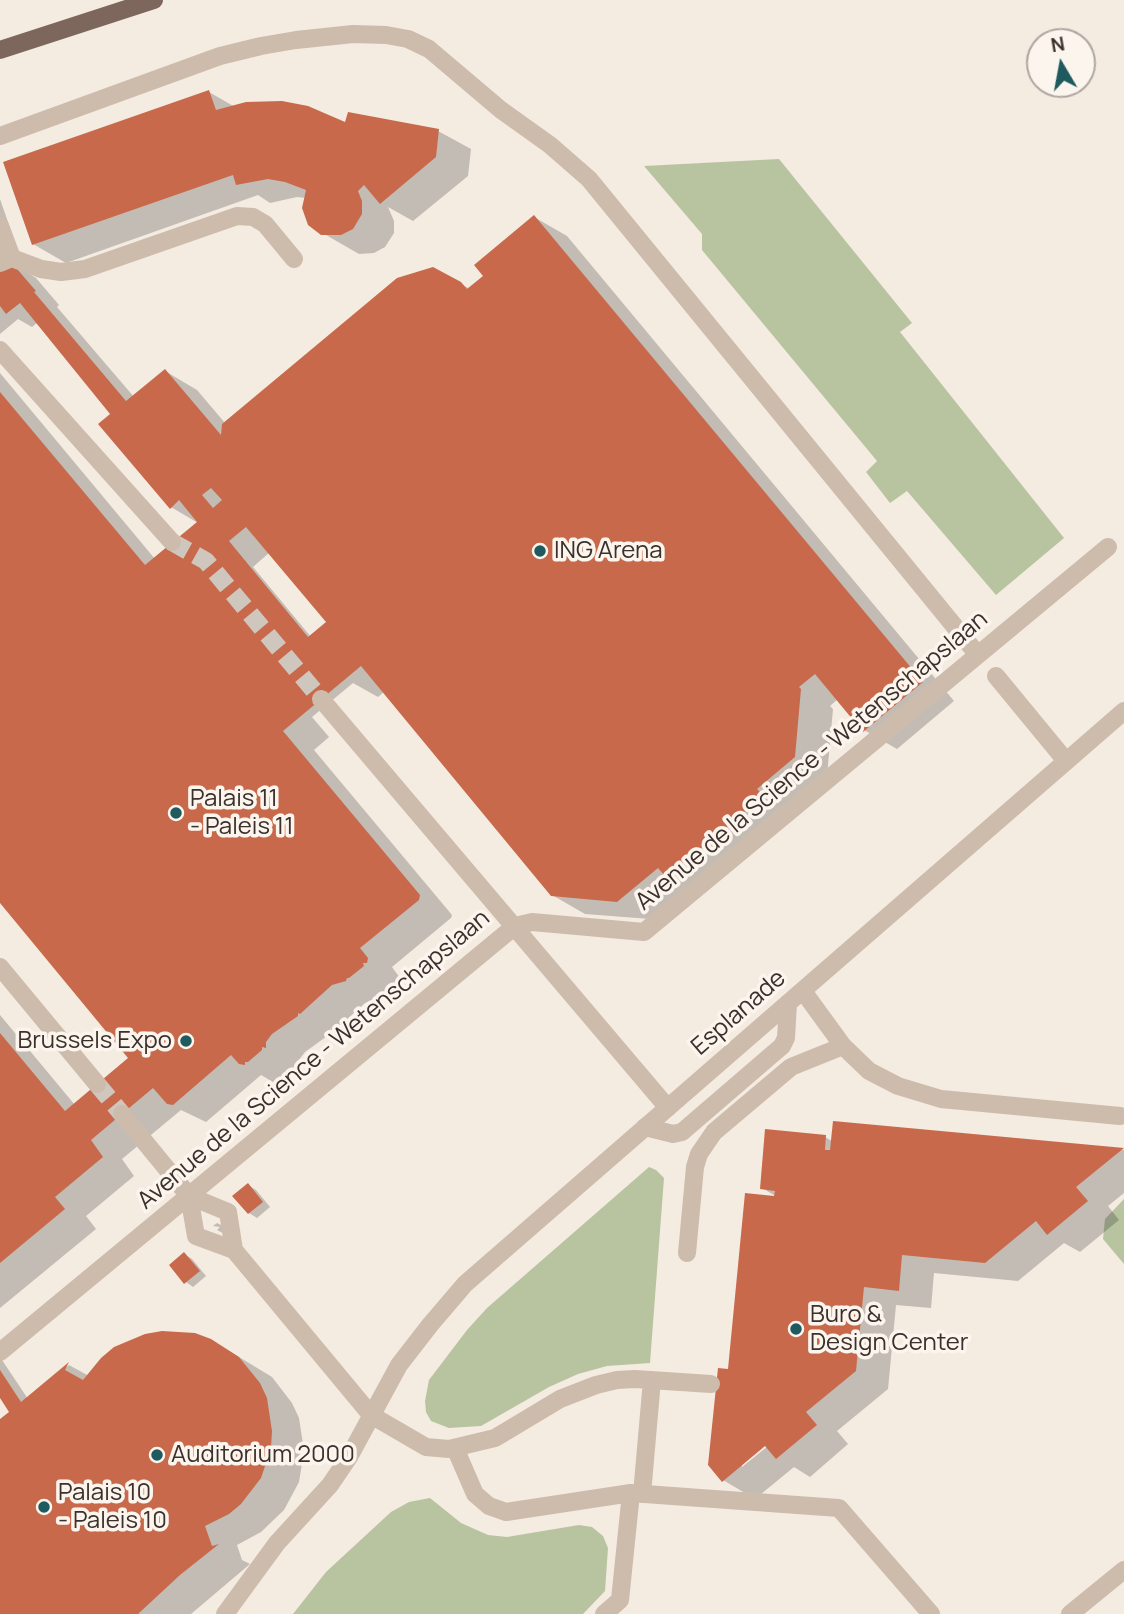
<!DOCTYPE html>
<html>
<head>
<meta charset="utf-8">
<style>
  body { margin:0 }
  #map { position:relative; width:1124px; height:1614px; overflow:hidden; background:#f4ebe1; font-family:Manrope,sans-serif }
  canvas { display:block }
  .north { position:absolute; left:1026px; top:28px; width:70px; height:70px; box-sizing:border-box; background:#fbf5ee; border:2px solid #aea6a0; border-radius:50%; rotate:350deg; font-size:19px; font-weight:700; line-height:28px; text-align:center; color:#3b302b }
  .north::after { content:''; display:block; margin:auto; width:24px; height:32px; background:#1f5a5e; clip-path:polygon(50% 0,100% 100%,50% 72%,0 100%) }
</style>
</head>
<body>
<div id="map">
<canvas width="1124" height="1614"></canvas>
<div class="north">N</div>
</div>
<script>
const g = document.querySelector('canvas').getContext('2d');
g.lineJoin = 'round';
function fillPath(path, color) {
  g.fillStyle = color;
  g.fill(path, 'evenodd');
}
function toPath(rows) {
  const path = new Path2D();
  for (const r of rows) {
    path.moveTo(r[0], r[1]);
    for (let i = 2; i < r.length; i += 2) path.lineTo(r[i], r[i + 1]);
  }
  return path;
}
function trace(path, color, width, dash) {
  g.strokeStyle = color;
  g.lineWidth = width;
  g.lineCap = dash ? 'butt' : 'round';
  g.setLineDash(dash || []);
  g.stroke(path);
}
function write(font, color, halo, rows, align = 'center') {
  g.font = font + ' Manrope,sans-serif';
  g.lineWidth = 7;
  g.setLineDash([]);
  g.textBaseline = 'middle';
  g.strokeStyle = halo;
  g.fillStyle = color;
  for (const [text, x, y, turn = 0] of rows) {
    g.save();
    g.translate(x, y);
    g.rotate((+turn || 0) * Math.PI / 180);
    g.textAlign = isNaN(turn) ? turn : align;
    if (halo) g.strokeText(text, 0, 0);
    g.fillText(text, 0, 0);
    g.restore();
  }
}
fillPath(toPath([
  [779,159,912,323,900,332,1064,538,996,595,907,491,890,503,866,472,877,461,702,250,702,234,644,166],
  [649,1167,656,1170,664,1178,650,1363,607,1366,578,1374,549,1387,481,1426,449,1428,431,1421,426,1412,425,1401,429,1380,467,1330,487,1308],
  [1124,1199,1124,1264,1103,1239,1105,1219],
  [430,1498,461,1523,488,1535,507,1537,579,1525,592,1527,603,1536,608,1548,605,1591,583,1614,293,1614,326,1572,391,1512,409,1502]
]), '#b8c4a0');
fillPath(toPath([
  [209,92,235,107,347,125,438,131,471,149,468,176,413,221,388,207,394,221,394,233,385,247,374,253,359,254,326,235,306,198,297,197,270,203,258,195,66,263,33,244],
  [0,199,25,271,36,278,59,305,57,307,134,397,165,371,197,390,225,423,433,269,470,289,486,276,534,217,567,236,954,701,897,749,864,730,838,699,830,706,833,709,827,776,650,919,585,914,552,895,385,691,378,697,353,683,312,717,329,737,314,750,452,915,451,918,392,967,400,978,399,981,395,981,396,985,379,996,378,999,365,1003,334,1031,330,1029,330,1034,305,1052,298,1061,298,1065,294,1065,294,1069,281,1080,273,1082,261,1075,206,1122,181,1110,122,1159,134,1176,86,1216,96,1229,0,1308,0,1015,75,1105,131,1058,0,900,0,373,155,559,198,523,171,507,113,414,38,322,32,327,18,319,0,334],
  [270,552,328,622,311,637,253,567],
  [834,1123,1124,1150,1124,1193,1108,1206,1119,1220,1080,1252,1064,1243,1018,1281,934,1273,931,1308,896,1305,888,1389,837,1431,848,1444,810,1477,794,1467,755,1499,723,1480,730,1371,779,1198,762,1188,825,1137,832,1141],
  [771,1439,773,1442,742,1467,742,1463],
  [248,1185,256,1190,270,1207,257,1218,249,1213],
  [217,1223,225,1227,223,1233,217,1230,220,1227,213,1226],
  [184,1254,192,1259,206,1276,193,1287,186,1282],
  [211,1340,272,1377,292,1403,299,1418,304,1451,299,1482,284,1510,261,1532,237,1545,242,1560,250,1564,191,1614,0,1614,0,1422,13,1412,0,1395,0,1357,28,1399,69,1365,89,1376]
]), '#0003');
fillPath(toPath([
  [209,90,216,110,246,102,282,101,308,106,345,122,348,112,439,129,436,157,380,204,364,185,358,191,362,201,362,214,353,229,341,235,321,235,308,225,302,208,306,190,285,182,268,179,236,185,233,175,32,245,3,162],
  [534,215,923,682,863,732,815,674,799,687,801,689,795,757,757,789,764,796,666,877,658,868,617,902,551,896,361,666,283,731,420,895,419,900,360,948,368,958,367,963,363,963,364,966,349,978,347,978,346,981,332,985,300,1014,298,1013,298,1016,272,1034,266,1042,266,1048,262,1047,262,1050,248,1062,245,1062,245,1065,239,1064,231,1055,173,1105,167,1104,153,1088,91,1140,103,1157,55,1197,65,1209,0,1263,0,1033,65,1111,128,1058,0,903,0,392,145,565,197,522,179,500,170,509,98,424,110,414,20,303,6,314,0,306,0,271,11,262,36,291,34,292,126,401,165,369,221,435,222,424,397,278,433,267,461,282,467,289,483,276,474,265],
  [211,488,222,500,213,508,202,495],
  [246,527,326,622,308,637,229,541],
  [833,1121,1124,1148,1076,1187,1088,1201,1047,1235,1036,1221,985,1263,902,1255,899,1291,864,1287,856,1371,806,1412,817,1425,776,1459,765,1446,722,1482,708,1465,718,1368,728,1369,745,1193,774,1196,775,1191,760,1189,765,1129,826,1135,825,1150,830,1150],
  [248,1183,263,1202,248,1214,232,1196],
  [184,1252,200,1271,184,1284,169,1265],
  [162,1331,195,1333,211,1339,239,1357,260,1383,267,1398,272,1431,271,1448,261,1478,241,1504,229,1514,205,1526,212,1546,219,1544,180,1575,138,1614,0,1614,0,1419,9,1412,0,1398,0,1370,21,1402,69,1362,65,1370,83,1380,101,1358,114,1347,145,1334]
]), '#c8694b');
trace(toPath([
  [172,542,206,561,321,699],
  [97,1084,122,1114]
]), '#cfc6bd', 18, [18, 9]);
trace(toPath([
  [0,136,220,56,261,46,296,40,353,34,386,35,408,39,429,49,501,110,550,145,589,179,978,655],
  [0,226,12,258],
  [0,263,12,258,41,269,61,272,85,269,237,216,253,217,265,224,294,259],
  [0,350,172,542],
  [996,676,1066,761],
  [321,699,668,1108],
  [0,967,97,1084],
  [803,991,843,1046,869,1071,898,1086,941,1099,1120,1116],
  [122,1114,189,1196,228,1212,234,1250],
  [645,1127,673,1134,682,1132,782,1046,786,1038,788,1003],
  [189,1196,196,1236,234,1250,371,1415,426,1447,449,1449,495,1438,560,1399,596,1385,617,1380,635,1379,711,1384],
  [687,1253,695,1167,699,1154,714,1132,791,1067,843,1046],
  [0,1352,515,926,532,922,644,932,1108,547],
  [455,1448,475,1494,489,1506,506,1512,631,1493,839,1508,931,1614],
  [642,1494,652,1380],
  [225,1614,277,1543,330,1485,349,1457,399,1365,430,1325,465,1284,1124,711],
  [604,1614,620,1600,631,1493],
  [1070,1614,1124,1570]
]), '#cdbbac', 18);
trace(toPath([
  [0,50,154,0]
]), '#7d675c', 18);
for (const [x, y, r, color] of [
  [540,551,7,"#1f5a5e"],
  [176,813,7,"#1f5a5e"],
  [186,1041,7,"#1f5a5e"],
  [796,1329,7,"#1f5a5e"],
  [157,1455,7,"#1f5a5e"],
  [44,1507,7,"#1f5a5e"]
]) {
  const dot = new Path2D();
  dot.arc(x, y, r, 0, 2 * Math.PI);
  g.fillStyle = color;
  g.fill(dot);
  trace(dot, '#fbf5ee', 2.5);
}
write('24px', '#3b302b', '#fbf5ee', [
  ["ING Arena",554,551],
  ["Palais 11",190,799],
  ["- Paleis 11",190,827],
  ["Brussels Expo",172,1041,"right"],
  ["Buro &",810,1315],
  ["Design Center",810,1343],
  ["Auditorium 2000",171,1455],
  ["Palais 10",58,1493],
  ["- Paleis 10",58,1521]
], 'left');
write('24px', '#3b302b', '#fbf5ee', [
  ["Avenue de la Science - Wetenschapslaan",812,761,-40],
  ["Esplanade",739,1013,-41],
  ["Avenue de la Science - Wetenschapslaan",314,1060,-40]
]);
</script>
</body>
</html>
